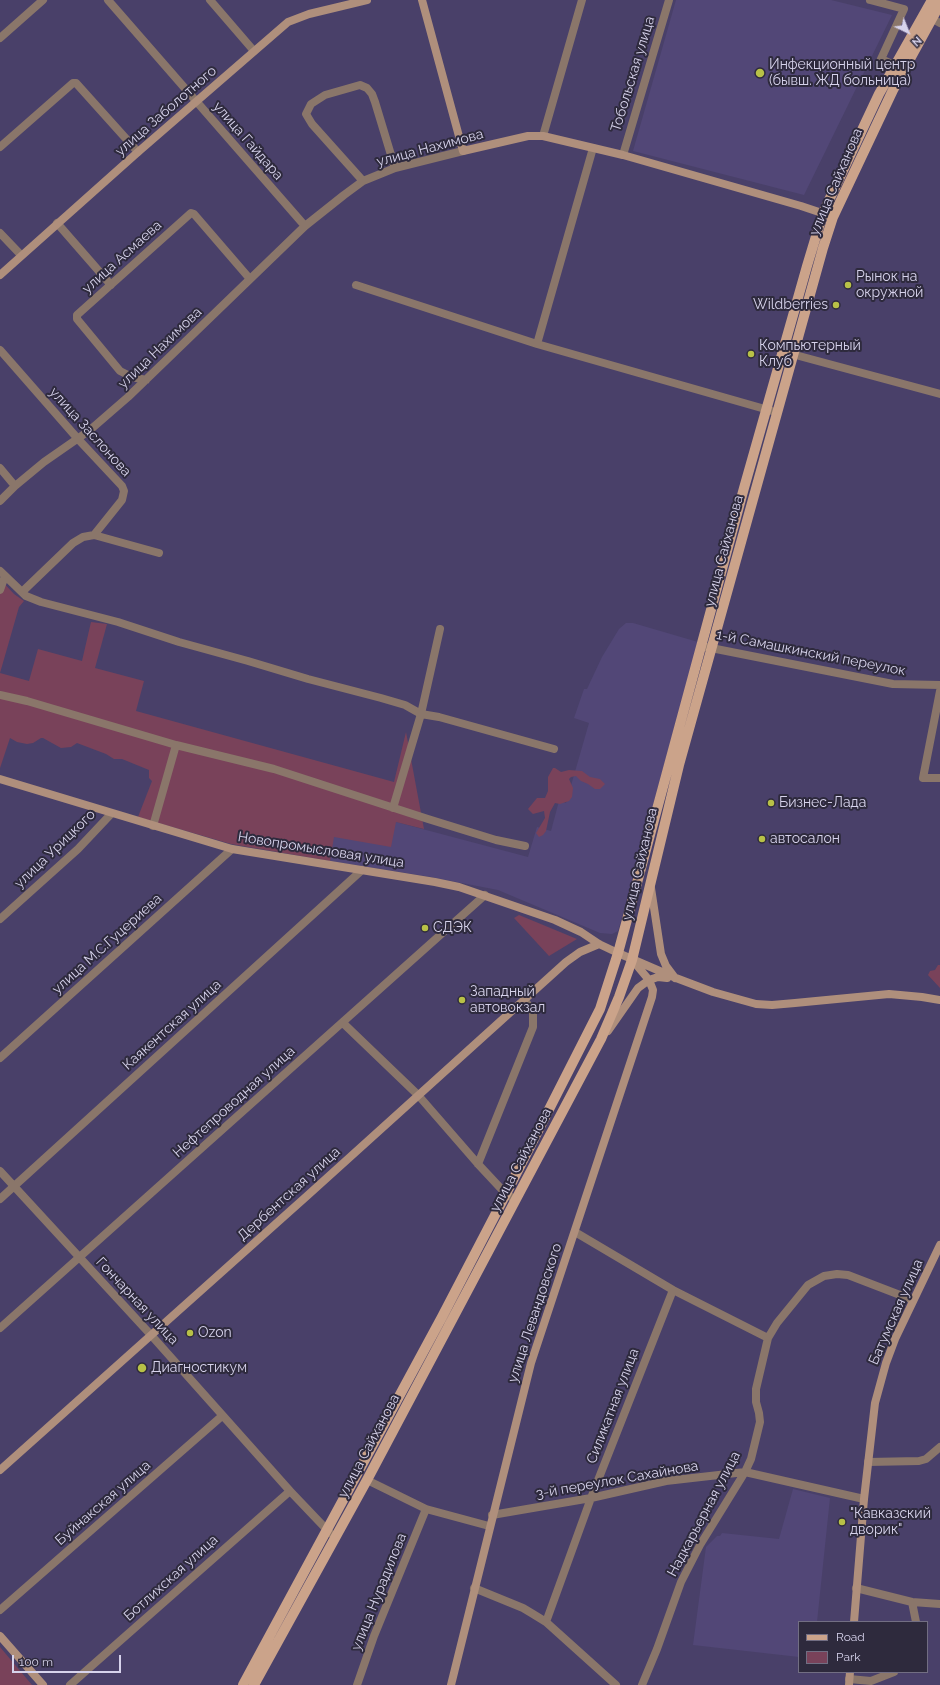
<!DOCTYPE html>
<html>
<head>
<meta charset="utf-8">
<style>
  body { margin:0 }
  #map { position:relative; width:940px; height:1685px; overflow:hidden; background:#494069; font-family:Raleway,sans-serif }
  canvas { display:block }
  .legend { position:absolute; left:798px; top:1621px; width:130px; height:52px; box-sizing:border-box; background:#2e2a3d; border:1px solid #726e83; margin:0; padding:5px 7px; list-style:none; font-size:12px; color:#d7d3ec }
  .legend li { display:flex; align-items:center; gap:8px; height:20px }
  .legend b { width:20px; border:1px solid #726e83 }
  .north { position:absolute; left:888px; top:12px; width:40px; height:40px; -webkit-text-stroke:3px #2e2a3d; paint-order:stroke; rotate:137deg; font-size:11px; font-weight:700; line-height:16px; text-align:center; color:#d7d3ec }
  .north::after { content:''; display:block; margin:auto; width:14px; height:18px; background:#d7d3ec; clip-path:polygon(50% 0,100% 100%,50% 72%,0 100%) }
  .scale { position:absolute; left:12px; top:1655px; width:109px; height:18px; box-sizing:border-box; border:2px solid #d7d3ec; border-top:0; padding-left:5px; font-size:12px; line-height:14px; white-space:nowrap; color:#d7d3ec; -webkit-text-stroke:3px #2e2a3d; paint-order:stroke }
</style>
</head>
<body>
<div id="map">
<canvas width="940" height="1685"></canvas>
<ul class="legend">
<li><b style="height:5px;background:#cba38a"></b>Road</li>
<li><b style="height:11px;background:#79425a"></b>Park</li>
</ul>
<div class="north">N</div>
<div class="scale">100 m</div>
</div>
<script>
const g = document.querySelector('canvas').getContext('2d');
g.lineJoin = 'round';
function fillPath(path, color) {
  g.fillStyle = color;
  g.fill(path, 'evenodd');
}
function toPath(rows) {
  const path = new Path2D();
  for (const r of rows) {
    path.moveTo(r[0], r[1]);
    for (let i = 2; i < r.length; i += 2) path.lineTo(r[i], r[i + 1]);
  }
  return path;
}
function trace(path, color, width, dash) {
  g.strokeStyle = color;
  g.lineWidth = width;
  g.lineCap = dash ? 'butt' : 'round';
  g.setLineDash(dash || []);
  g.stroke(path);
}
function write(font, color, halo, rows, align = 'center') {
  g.font = font + ' Raleway,sans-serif';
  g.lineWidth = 4;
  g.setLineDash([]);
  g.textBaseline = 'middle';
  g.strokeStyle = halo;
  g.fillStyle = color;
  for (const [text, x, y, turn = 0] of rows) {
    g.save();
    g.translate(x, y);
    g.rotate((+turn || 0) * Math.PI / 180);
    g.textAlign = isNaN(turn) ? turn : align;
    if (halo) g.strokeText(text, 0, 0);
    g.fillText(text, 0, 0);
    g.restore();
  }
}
fillPath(toPath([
  [676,0,831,0,892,15,804,195,633,151],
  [626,623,633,623,698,642,618,931,612,934,600,933,498,890,431,877,330,861,333,837,396,822,528,857,537,827,551,831,559,801,566,803,589,723,574,718,584,689,587,689,602,657,619,629],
  [793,1489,830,1498,817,1622,799,1622,799,1657,693,1645,706,1547,717,1536,720,1536,722,1533,779,1539]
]), '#524777');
fillPath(toPath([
  [0,579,14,594,24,601,19,607,0,673,29,681,38,649,82,661,91,622,107,624,95,668,144,681,136,711,394,782,406,732,424,829,396,822,391,847,334,837,330,861,231,844,138,817,152,781,149,778,149,770,122,759,114,759,106,754,77,743,71,747,61,748,43,738,41,738,33,743,27,744,17,742,10,738,0,768],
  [553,768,555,768,561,772,569,770,582,771,590,777,600,779,605,784,600,789,595,789,588,784,581,781,576,776,571,777,569,779,573,788,572,797,569,801,560,804,555,803,550,812,546,831,543,835,539,837,536,833,545,818,544,811,533,814,528,809,537,798,545,798,548,791,548,777],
  [519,915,577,939,549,956,514,918],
  [938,965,940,965,940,988,928,975,930,971,935,970],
  [0,1647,32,1685,0,1685]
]), '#79425a');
trace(toPath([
  [108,0,305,226],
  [210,0,254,51],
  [870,0,904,9,881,59,894,65],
  [931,18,940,23],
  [0,38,43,0],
  [543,136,582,0],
  [0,147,73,83,76,83,138,152],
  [623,155,669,0],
  [363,181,312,124,306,114,311,104,325,95,360,85,367,88,372,94,375,102,395,168],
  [57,223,111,285],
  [0,233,21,255],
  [356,285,537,344,772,411],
  [537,344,593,148],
  [0,350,78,439,122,486,124,491,122,500,94,535],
  [788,353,940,394],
  [146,380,132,377,120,371,77,319,77,315,191,213,194,214,250,279],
  [0,468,15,486],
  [0,501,15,486,44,462,90,430,128,397,305,226,344,195,363,181,395,168,463,151],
  [0,571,26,596,41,602,118,622,179,642,248,661,308,679,381,698,405,705,421,714,393,808],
  [0,590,5,576],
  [22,592,73,543,83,537,94,535,159,553],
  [440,629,421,714,439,717,554,749],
  [706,647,893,684,940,685],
  [940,691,923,778,940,778],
  [0,695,27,701,176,745,274,769,428,819,496,840,525,846],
  [153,826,176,745],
  [0,919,78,849,111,814],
  [343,1023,418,1095,478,1164,506,1194,516,1200],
  [0,1058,232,849],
  [478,1164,533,1027,533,1012,524,999],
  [0,1171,151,1335,290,1491,330,1533],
  [0,1199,362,870],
  [575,1232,673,1290,768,1338],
  [0,1328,485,895],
  [868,1462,919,1461,926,1459,940,1447],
  [367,1480,426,1509,489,1526],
  [492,1515,591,1498,666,1481,745,1472,864,1499],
  [474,1588,523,1608,533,1614,546,1622,616,1685],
  [856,1588,912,1602,940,1604],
  [912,1602,916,1622],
  [0,1610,222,1416],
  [546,1622,591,1498,673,1290],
  [849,1679,871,1681,894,1672],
  [70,1685,290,1491],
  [357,1685,374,1636,426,1509],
  [642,1685,657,1649,681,1582,700,1545,745,1472,751,1459,760,1422,759,1413,756,1402,756,1389,768,1338,777,1323,808,1285,824,1276,837,1274,848,1275,913,1300]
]), '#8a766a', 8);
trace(toPath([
  [422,0,463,151,528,136,543,136,623,155,801,206,828,215],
  [0,275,138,152,288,22,309,14,367,0],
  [0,779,232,849,435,882,459,887,555,920,581,932,599,944,618,953,676,978,713,992,756,1004,772,1005,795,1003,889,994,922,997,940,1000],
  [651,888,661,954,666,966,675,978],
  [608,1031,638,988,649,980,658,977,667,978],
  [0,1470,308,1195,566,962,580,952,599,944],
  [854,1622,864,1499,875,1403,886,1363,895,1339,940,1245],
  [0,1636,43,1685],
  [451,1685,531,1363,652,997,653,990,649,980,634,962],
  [849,1685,850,1672]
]), '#af8f7c', 8);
trace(toPath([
  [243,1685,442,1317,506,1194,600,1009,618,953,744,488,807,266,823,213,879,94,932,0],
  [254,1685,367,1480,601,1039,619,997,632,960,679,765,823,248,833,217,893,90,940,4]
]), '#cba38a', 10);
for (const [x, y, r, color] of [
  [760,73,5,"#b8c147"],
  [848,285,4,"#b8c147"],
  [836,305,4,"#b8c147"],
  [751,354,4,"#b8c147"],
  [771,803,4,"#b8c147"],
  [762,839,4,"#b8c147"],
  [425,928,4,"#b8c147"],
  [462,1000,4,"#b8c147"],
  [190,1333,4,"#b8c147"],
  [142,1368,5,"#b8c147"],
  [842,1522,4,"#b8c147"]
]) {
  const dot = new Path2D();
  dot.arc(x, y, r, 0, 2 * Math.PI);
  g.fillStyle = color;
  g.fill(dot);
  trace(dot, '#2e2a3d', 1.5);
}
write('14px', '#d7d3ec', '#2e2a3d', [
  ["Инфекционный центр",769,65],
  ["(бывш. ЖД больница)",769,81],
  ["Рынок на",856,277],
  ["окружной",856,293],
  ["Wildberries",828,305,"right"],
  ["Компьютерный",759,346],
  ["Клуб",759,362],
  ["Бизнес-Лада",779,803],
  ["автосалон",770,839],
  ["СДЭК",433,928],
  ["Западный",470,992],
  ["автовокзал",470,1008],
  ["Ozon",198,1333],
  ["Диагностикум",151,1368],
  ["\"Кавказский",850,1514],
  ["дворик\"",850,1530]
], 'left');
write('14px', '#d7d3ec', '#2e2a3d', [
  ["Тобольская улица",633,74,-73],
  ["улица Заболотного",166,111,-41],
  ["улица Гайдара",248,141,49],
  ["улица Нахимова",430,148,-15],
  ["улица Сайханова",836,182,-67],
  ["улица Асмаева",122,257,-42],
  ["улица Нахимова",160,348,-44],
  ["улица Заслонова",90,432,48],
  ["улица Сайханова",724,551,-75],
  ["1-й Самашкинский переулок",811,653,11],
  ["улица Урицкого",55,849,-44],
  ["Новопромысловая улица",321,850,9],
  ["улица Сайханова",640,864,-77],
  ["улица М.С.Гуцериева",107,944,-42],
  ["Каякентская улица",172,1025,-42],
  ["Нефтепроводная улица",234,1102,-42],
  ["улица Сайханова",521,1160,-62],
  ["Дербентская улица",289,1194,-42],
  ["Гончарная улица",137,1301,47],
  ["Батумская улица",896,1312,-66],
  ["улица Левандовского",535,1313,-72],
  ["Силикатная улица",613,1406,-69],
  ["улица Сайханова",369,1446,-62],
  ["3-й переулок Сахайнова",617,1480,-10],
  ["Буйнакская улица",103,1503,-41],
  ["Надкарьерная улица",704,1514,-62],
  ["Ботлихская улица",171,1578,-42],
  ["улица Нурадилова",379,1592,-68]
]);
</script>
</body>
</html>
